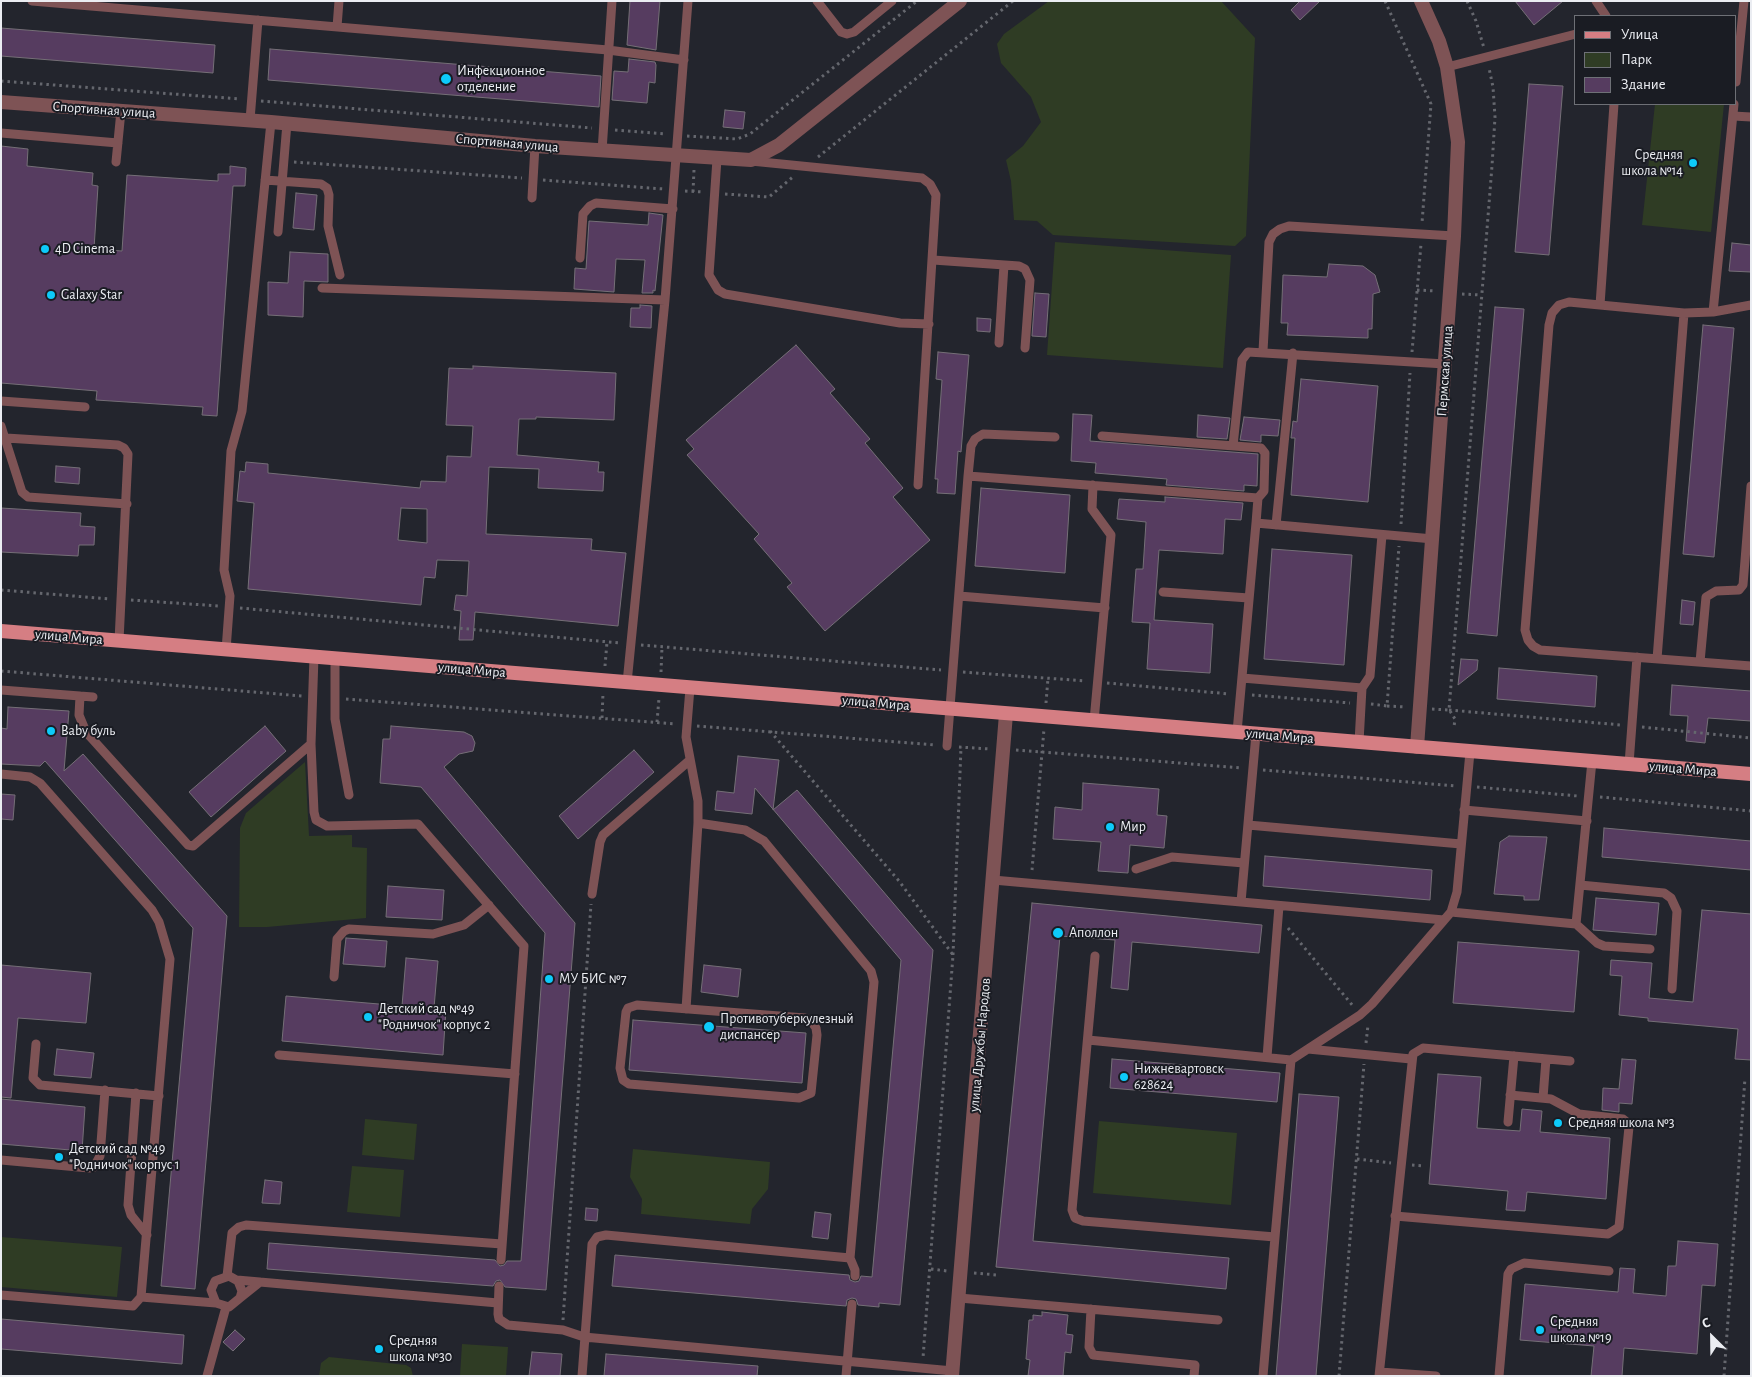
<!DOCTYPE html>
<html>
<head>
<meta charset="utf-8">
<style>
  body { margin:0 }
  #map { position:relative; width:1752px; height:1377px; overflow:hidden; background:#23252d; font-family:"Alegreya Sans",sans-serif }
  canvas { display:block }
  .frame { position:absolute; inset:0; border:2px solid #ebedf2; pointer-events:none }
  .legend { position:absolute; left:1574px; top:15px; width:162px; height:90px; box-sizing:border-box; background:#1a1c23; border:1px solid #6e7076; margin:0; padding:6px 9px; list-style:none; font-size:15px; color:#ebedf2 }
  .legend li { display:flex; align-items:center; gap:10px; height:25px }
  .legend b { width:25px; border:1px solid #6e7076 }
  .north { position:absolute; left:1687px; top:1312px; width:50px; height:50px; -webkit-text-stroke:4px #1a1c23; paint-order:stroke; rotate:337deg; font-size:14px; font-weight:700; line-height:20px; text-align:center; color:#ebedf2 }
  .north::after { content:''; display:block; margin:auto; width:18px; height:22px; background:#ebedf2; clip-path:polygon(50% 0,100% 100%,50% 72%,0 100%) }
</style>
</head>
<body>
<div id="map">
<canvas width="1752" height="1377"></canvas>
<div class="frame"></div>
<ul class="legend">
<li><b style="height:6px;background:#d57e83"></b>Улица</li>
<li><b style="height:14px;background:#2f3c24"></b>Парк</li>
<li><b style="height:14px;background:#563c60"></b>Здание</li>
</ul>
<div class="north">С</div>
</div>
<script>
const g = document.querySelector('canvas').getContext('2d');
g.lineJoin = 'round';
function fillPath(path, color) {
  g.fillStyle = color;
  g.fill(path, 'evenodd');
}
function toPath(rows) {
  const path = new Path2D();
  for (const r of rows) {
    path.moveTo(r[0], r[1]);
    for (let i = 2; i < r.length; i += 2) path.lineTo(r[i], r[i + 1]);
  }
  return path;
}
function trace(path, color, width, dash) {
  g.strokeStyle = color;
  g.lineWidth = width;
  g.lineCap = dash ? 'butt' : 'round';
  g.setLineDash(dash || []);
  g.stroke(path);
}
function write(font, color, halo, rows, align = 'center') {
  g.font = font + ' "Alegreya Sans",sans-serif';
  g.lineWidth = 4;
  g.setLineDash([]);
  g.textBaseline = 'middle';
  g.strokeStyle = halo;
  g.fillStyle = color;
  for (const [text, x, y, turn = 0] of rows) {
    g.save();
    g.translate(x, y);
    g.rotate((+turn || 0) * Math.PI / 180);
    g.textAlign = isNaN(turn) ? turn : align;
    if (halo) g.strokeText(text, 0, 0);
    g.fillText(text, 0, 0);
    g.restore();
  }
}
fillPath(toPath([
  [1049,1,1221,1,1255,38,1246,236,1235,246,1053,235,1037,221,1014,220,1011,181,1006,160,1023,146,1041,122,1031,97,1001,63,997,44,1004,34],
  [1655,104,1724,104,1711,232,1642,225],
  [1055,242,1231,255,1223,368,1047,355],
  [305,762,309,836,352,835,352,847,367,848,366,918,267,927,239,927,240,828,246,813],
  [365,1119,417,1124,414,1160,362,1155],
  [1099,1121,1237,1133,1231,1205,1093,1193],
  [633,1149,770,1162,768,1189,752,1209,750,1224,641,1214,642,1199,630,1177],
  [352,1166,404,1170,400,1217,347,1212],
  [1,1237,122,1247,117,1297,1,1287],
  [462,1344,508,1347,506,1376,460,1376],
  [329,1357,406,1365,411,1368,413,1376,319,1376,321,1363]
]), '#2f3c24');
const building = toPath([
  [630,1,660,1,656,50,627,45,630,1],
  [1300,1,1320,1,1300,20,1291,10,1300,1],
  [1515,1,1563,1,1534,25,1515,1],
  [1,28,215,45,213,73,1,56,1,28],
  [270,49,601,76,599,107,268,80,270,49],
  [629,59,655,62,656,65,655,83,649,82,647,103,612,100,614,71,628,72,629,59],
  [1529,84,1563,86,1549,255,1515,252,1529,84],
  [725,110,745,112,743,129,723,127,725,110],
  [1,146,28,149,27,166,93,173,92,185,98,186,94,249,122,251,127,175,218,181,218,174,230,174,230,166,246,168,245,186,233,186,217,416,202,415,203,407,96,400,97,391,1,383,1,146],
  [296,193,317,195,314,230,293,228,296,193],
  [649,213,663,215,655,291,653,290,653,293,642,293,645,260,616,259,614,292,574,289,575,268,586,269,589,221,648,225,649,213],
  [1732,243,1751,245,1751,272,1729,271,1732,243],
  [290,252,328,254,328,282,304,281,303,317,268,315,268,282,288,283,290,252],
  [1329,264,1363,266,1375,275,1380,292,1373,294,1372,329,1368,329,1368,338,1287,335,1288,323,1281,323,1283,275,1327,277,1329,264],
  [1035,293,1049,294,1046,337,1032,336,1035,293],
  [640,305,652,306,651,328,630,327,631,308,640,308,640,305],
  [1495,307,1524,309,1497,636,1467,633,1495,307],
  [977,318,991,319,990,332,977,331,977,318],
  [1703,325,1734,328,1714,557,1683,554,1703,325],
  [796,345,835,389,830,393,870,439,865,443,903,488,893,497,930,540,825,631,787,587,792,583,754,539,759,534,687,455,694,449,686,440,796,345],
  [938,352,969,355,961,452,958,451,955,494,937,493,938,479,935,479,942,380,936,379,938,352],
  [473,366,616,373,614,420,536,417,536,419,519,419,517,455,599,462,598,472,604,472,603,491,538,488,539,469,489,467,486,534,592,539,591,550,626,553,618,626,475,612,473,640,459,640,461,611,454,610,456,595,467,596,469,561,437,560,435,578,424,577,421,605,248,589,254,503,237,501,240,471,245,472,246,462,268,464,268,473,420,488,421,481,446,482,447,456,471,457,473,426,446,425,449,368,473,369,473,366],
  [401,508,427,509,427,543,398,540,401,508],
  [1301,379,1378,386,1368,502,1291,495,1295,438,1291,438,1293,421,1297,422,1301,379],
  [1073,414,1092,415,1090,441,1258,454,1257,486,1244,485,1244,491,1166,485,1167,479,1095,473,1096,463,1071,461,1073,414],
  [1198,415,1230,418,1227,439,1197,437,1198,415],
  [1244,417,1280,420,1278,436,1261,435,1261,442,1240,440,1244,417],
  [56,466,80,468,79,484,55,482,56,466],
  [981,488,1070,495,1065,573,975,566,981,488],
  [1165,497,1243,503,1241,520,1225,519,1223,554,1159,550,1154,620,1213,624,1210,673,1147,669,1150,623,1132,622,1136,569,1143,569,1146,522,1117,519,1119,499,1165,502,1165,497],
  [1,508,81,513,80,526,95,527,94,545,79,545,78,556,1,552,1,508],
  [1272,549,1352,555,1344,665,1264,659,1272,549],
  [1682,600,1695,602,1693,625,1680,624,1682,600],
  [1461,659,1478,660,1477,670,1458,685,1461,659],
  [1499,668,1597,676,1595,707,1497,699,1499,668],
  [1672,685,1751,691,1751,721,1708,718,1705,743,1686,741,1688,716,1670,715,1672,685],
  [8,707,69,711,64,771,83,754,227,916,195,1289,161,1286,193,928,45,761,40,766,1,764,1,728,7,729,8,707],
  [265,726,286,751,211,817,189,792,265,726],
  [391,726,464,732,472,736,475,743,473,751,459,754,444,767,575,923,546,1290,505,1287,500,1280,496,1281,493,1286,267,1269,269,1243,495,1260,500,1266,504,1265,507,1261,521,1261,545,933,421,787,380,783,383,739,390,739,391,726],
  [634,750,654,772,578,839,559,816,634,750],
  [738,756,779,760,773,810,797,790,933,950,900,1305,879,1303,879,1307,858,1305,856,1299,852,1298,847,1300,846,1306,612,1286,615,1255,849,1275,850,1280,855,1282,859,1281,861,1276,872,1277,901,960,755,788,752,814,715,810,717,791,734,793,738,756],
  [1083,783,1159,789,1157,815,1167,816,1164,848,1130,845,1128,873,1098,871,1101,842,1053,839,1055,807,1082,810,1083,783],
  [1,794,15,795,13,820,1,819,1,794],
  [1604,828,1751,841,1751,870,1602,857,1604,828],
  [1509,836,1547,837,1539,900,1524,900,1524,896,1494,894,1500,842,1509,836],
  [1265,856,1432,870,1430,900,1263,886,1265,856],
  [388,886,444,890,442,920,386,917,388,886],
  [1596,898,1659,903,1656,935,1593,930,1596,898],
  [1032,903,1262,925,1259,953,1132,942,1128,990,1111,988,1115,940,1060,936,1033,1241,1229,1258,1226,1289,996,1267,1032,903],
  [1702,910,1751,914,1751,1060,1735,1059,1738,1029,1648,1021,1648,1018,1619,1015,1622,976,1610,975,1611,960,1652,963,1649,998,1693,1002,1702,910],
  [346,938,387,941,385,967,343,964,346,938],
  [1458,942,1579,951,1574,1012,1453,1003,1458,942],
  [406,958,438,961,434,1008,446,1009,443,1055,282,1041,286,996,402,1006,406,958],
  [1,965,91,973,86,1023,18,1018,11,1098,1,1097,1,965],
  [704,965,741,969,738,997,701,992,704,965],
  [633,1020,806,1033,802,1083,629,1070,633,1020],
  [57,1049,94,1053,91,1078,54,1075,57,1049],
  [1112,1059,1280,1073,1277,1102,1110,1088,1112,1059],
  [1622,1059,1636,1060,1632,1104,1619,1103,1619,1112,1602,1110,1603,1088,1619,1089,1622,1059],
  [1438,1074,1481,1077,1477,1128,1520,1131,1522,1109,1542,1111,1540,1132,1610,1138,1606,1199,1527,1192,1525,1211,1506,1210,1508,1191,1429,1184,1438,1074],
  [1299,1094,1339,1097,1316,1376,1276,1376,1299,1094],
  [1,1099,85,1107,82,1151,1,1144,1,1099],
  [265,1180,282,1182,280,1204,262,1203,265,1180],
  [586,1208,598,1209,597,1221,585,1220,586,1208],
  [815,1212,831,1214,828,1239,812,1237,815,1212],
  [1678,1241,1718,1244,1715,1286,1702,1285,1697,1354,1624,1348,1622,1376,1591,1376,1594,1346,1520,1340,1525,1284,1618,1292,1620,1268,1635,1269,1633,1293,1666,1296,1668,1266,1676,1266,1678,1241],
  [1042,1312,1068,1315,1066,1334,1073,1335,1071,1353,1065,1352,1063,1376,1028,1376,1030,1360,1026,1359,1029,1320,1033,1320,1033,1315,1042,1316,1042,1312],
  [1,1319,184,1335,182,1364,1,1349,1,1319],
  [235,1330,245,1339,233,1351,223,1342,235,1330],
  [532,1352,562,1354,560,1376,529,1376,532,1352],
  [606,1354,758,1366,757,1376,604,1376,606,1354]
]);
fillPath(building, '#563c60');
trace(building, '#756f77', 1);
trace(toPath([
  [1385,1,1431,104,1422,223],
  [1467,1,1476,21,1484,48],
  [1,81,240,99],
  [261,101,592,128],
  [615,130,666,134],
  [687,136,737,139,750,134,917,1],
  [818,157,1013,1],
  [294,162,522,178],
  [543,180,664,189],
  [685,191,704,192],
  [693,192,694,170],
  [725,194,769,197,794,176],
  [1417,290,1436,291],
  [1462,294,1481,295],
  [1412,352,1421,244],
  [1401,524,1410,373],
  [1,590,110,599],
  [131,600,219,606],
  [240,608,620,643],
  [641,645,941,670],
  [605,666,607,642],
  [1,671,302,696],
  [661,672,662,647],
  [963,672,1086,681],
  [1107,683,1230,694],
  [1252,695,1350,703],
  [346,699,676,724],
  [1046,703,1048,678],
  [1371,704,1387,706,1399,546],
  [1387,706,1406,707],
  [1432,709,1449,710,1492,166,1495,117,1493,87,1489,68],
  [1449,710,1621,725],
  [1450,711,1455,719,1454,727],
  [602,718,603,693],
  [657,722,659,698],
  [697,726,935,745],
  [1642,727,1751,738],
  [770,731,899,881,953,955,923,1358],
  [959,747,990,749],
  [1016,750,1242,768],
  [1263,770,1456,786],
  [1477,787,1578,796],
  [1600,797,1751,811],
  [1032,870,1044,729],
  [1288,928,1353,1006],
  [953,955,961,747],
  [1366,1043,1368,1025],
  [1357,1159,1391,1163],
  [1412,1165,1424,1166],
  [931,1269,947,1271],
  [974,1273,997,1275],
  [563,1320,591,904],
  [1339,1376,1364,1064],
  [1724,1376,1745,1078]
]), '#65676e', 3, [2.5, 4]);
trace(toPath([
  [32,1,608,50,684,60],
  [817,1,841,32,847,34,854,32,892,1],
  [1596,1,1606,16],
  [337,27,339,1],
  [1447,67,1576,34],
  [1736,82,1744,1],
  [1614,104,1600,305,1684,313,1657,659],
  [1733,116,1751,117],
  [250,120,258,20],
  [1,133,118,143],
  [602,151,612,1],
  [717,159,709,275,718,290,725,294,900,323,929,324],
  [751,161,922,178,930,184,936,195,918,485],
  [116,162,121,111],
  [265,180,321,184,327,188,329,195,328,226,340,275],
  [532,198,535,146],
  [278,232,287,123],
  [580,258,583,214,590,206,596,203,673,209],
  [933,260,1019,266,1025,269,1030,280,1025,348],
  [322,288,665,300],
  [1600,305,1569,302,1559,305,1552,313,1549,325,1525,630,1528,640,1533,646,1540,650,1751,666],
  [1713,312,1734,104],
  [1684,313,1713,312,1751,305],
  [999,343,1004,265],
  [1263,351,1269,242,1273,234,1280,229,1289,226,1454,236],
  [1,401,85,407],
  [1,426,22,492,28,497,127,504],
  [1102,436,1261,448,1265,453,1264,491,1258,498,1256,523,1433,539],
  [6,438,118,445,124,448,128,454,119,641],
  [1233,446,1242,360,1248,352,1445,364],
  [968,476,971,446,975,439,983,434,1055,437],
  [1093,485,1092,509,1111,535,1094,721],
  [1276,525,1293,353],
  [1163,592,1249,598],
  [959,596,1105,608],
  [226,650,230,596,224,570,231,451,242,411,271,122],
  [314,657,311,744,314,812,316,820,327,826,418,824,524,946,501,1260],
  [335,659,335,719,349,795],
  [1700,662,1706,597,1716,591,1739,590,1743,585,1751,486],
  [1242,678,1362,688,1370,676,1382,535],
  [627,683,665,300,688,1],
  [690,688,686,737,698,801,698,823,745,830,764,841,871,971,874,982,850,1258,855,1270,855,1276],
  [1,690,93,697],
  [80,696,79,715,86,732,188,845,193,846,311,744],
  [1237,732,1256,523],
  [1359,742,1362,688],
  [947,746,968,476,1258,498],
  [1629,764,1637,657],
  [1,774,30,777,40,783,152,910,159,922,170,959,141,1297,133,1306,1,1295],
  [1464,810,1587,821],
  [1248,825,1461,844],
  [1136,869,1172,857,1244,863],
  [993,880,1444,920],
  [1580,885,1664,893,1671,898,1677,911,1672,989],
  [592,894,600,842,603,835,690,760],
  [1241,902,1256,734],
  [1451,912,1576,924,1597,943,1604,946,1650,949],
  [1576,924,1592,761],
  [1095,956,1072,1210,1075,1218,1083,1221,1275,1237,1263,1376],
  [334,977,337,939,344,931,349,929,433,934,464,925,489,905],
  [637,1005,805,1018,811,1021,816,1028,817,1035,811,1093,799,1098,629,1084,623,1080,620,1068,626,1012,628,1008,637,1005],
  [686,1009,698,823],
  [1088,1040,1291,1060,1360,1015,1372,1004,1451,912,1457,892,1470,752],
  [36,1044,33,1078,40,1085,159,1096],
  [1308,1049,1411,1059],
  [279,1055,515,1074],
  [1267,1057,1279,906],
  [136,1093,128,1205,131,1215,147,1235],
  [1543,1098,1546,1059],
  [1508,1122,1514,1056],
  [1,1160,89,1168,94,1167,100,1156,105,1090],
  [1395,1216,1608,1234,1619,1227,1629,1127,1628,1123,1623,1119,1579,1114,1551,1099,1510,1095],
  [1275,1237,1291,1060],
  [227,1276,232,1233,239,1227,246,1225,502,1244],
  [237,1280,498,1303],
  [499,1286,498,1314,499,1319,508,1325,563,1330,584,1337,953,1371],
  [141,1297,216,1303,229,1307,240,1298,242,1291,238,1281,229,1276,215,1281,211,1290,216,1303],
  [240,1298,260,1282],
  [959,1298,1218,1320],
  [1091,1309,1089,1347,1093,1355,1195,1365,1194,1376],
  [1380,1372,1436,1376],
  [207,1376,226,1307],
  [582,1376,592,1244,597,1237,606,1235,850,1258],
  [846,1376,852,1304],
  [1379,1376,1413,1054,1423,1048,1570,1061],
  [1499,1376,1508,1274,1511,1269,1524,1263,1609,1271]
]), '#7e5355', 9);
trace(toPath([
  [1,102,271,122,535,146,751,160,779,145,960,1],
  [1417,747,1454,236,1458,142,1447,67,1439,41,1421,1],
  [952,1376,1006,714]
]), '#7e5355', 14);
trace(toPath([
  [1,631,1751,774]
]), '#d57e83', 14);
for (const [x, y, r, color] of [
  [446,79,6,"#0dcafa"],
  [1693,163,5,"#0dcafa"],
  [45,249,5,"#0dcafa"],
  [51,295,5,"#0dcafa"],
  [51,731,5,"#0dcafa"],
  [1110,827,5,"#0dcafa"],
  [1058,933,6,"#0dcafa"],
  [549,979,5,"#0dcafa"],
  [368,1017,5,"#0dcafa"],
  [709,1027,6,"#0dcafa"],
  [1124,1077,5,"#0dcafa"],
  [1558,1123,5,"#0dcafa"],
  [59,1157,5,"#0dcafa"],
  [1540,1330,5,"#0dcafa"],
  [379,1349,5,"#0dcafa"]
]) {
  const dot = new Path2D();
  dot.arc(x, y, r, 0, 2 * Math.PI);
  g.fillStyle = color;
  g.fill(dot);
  trace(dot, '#1a1c23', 2);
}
write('14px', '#ebedf2', '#1a1c23', [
  ["Инфекционное",457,71],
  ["отделение",457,87],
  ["Средняя",1683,155,"right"],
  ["школа №14",1683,171,"right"],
  ["4D Cinema",55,249],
  ["Galaxy Star",61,295],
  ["Baby буль",61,731],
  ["Мир",1120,827],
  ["Аполлон",1069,933],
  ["МУ БИС №7",559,979],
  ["Детский сад №49",378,1009],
  ["\"Родничок\" корпус 2",378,1025],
  ["Противотуберкулезный",720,1019],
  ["диспансер",720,1035],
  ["Нижневартовск",1134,1069],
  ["628624",1134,1085],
  ["Средняя школа №3",1568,1123],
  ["Детский сад №49",69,1149],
  ["\"Родничок\" корпус 1",69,1165],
  ["Средняя",1550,1322],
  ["школа №19",1550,1338],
  ["Средняя",389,1341],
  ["школа №30",389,1357]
], 'left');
write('14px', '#ebedf2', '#1a1c23', [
  ["Спортивная улица",104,110,4],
  ["Спортивная улица",507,143,5],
  ["Пермская улица",1445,371,-86],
  ["улица Мира",69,637,5],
  ["улица Мира",472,670,5],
  ["улица Мира",876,703,5],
  ["улица Мира",1280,736,5],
  ["улица Мира",1683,769,5],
  ["улица Дружбы Народов",980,1045,-85]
]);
</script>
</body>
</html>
